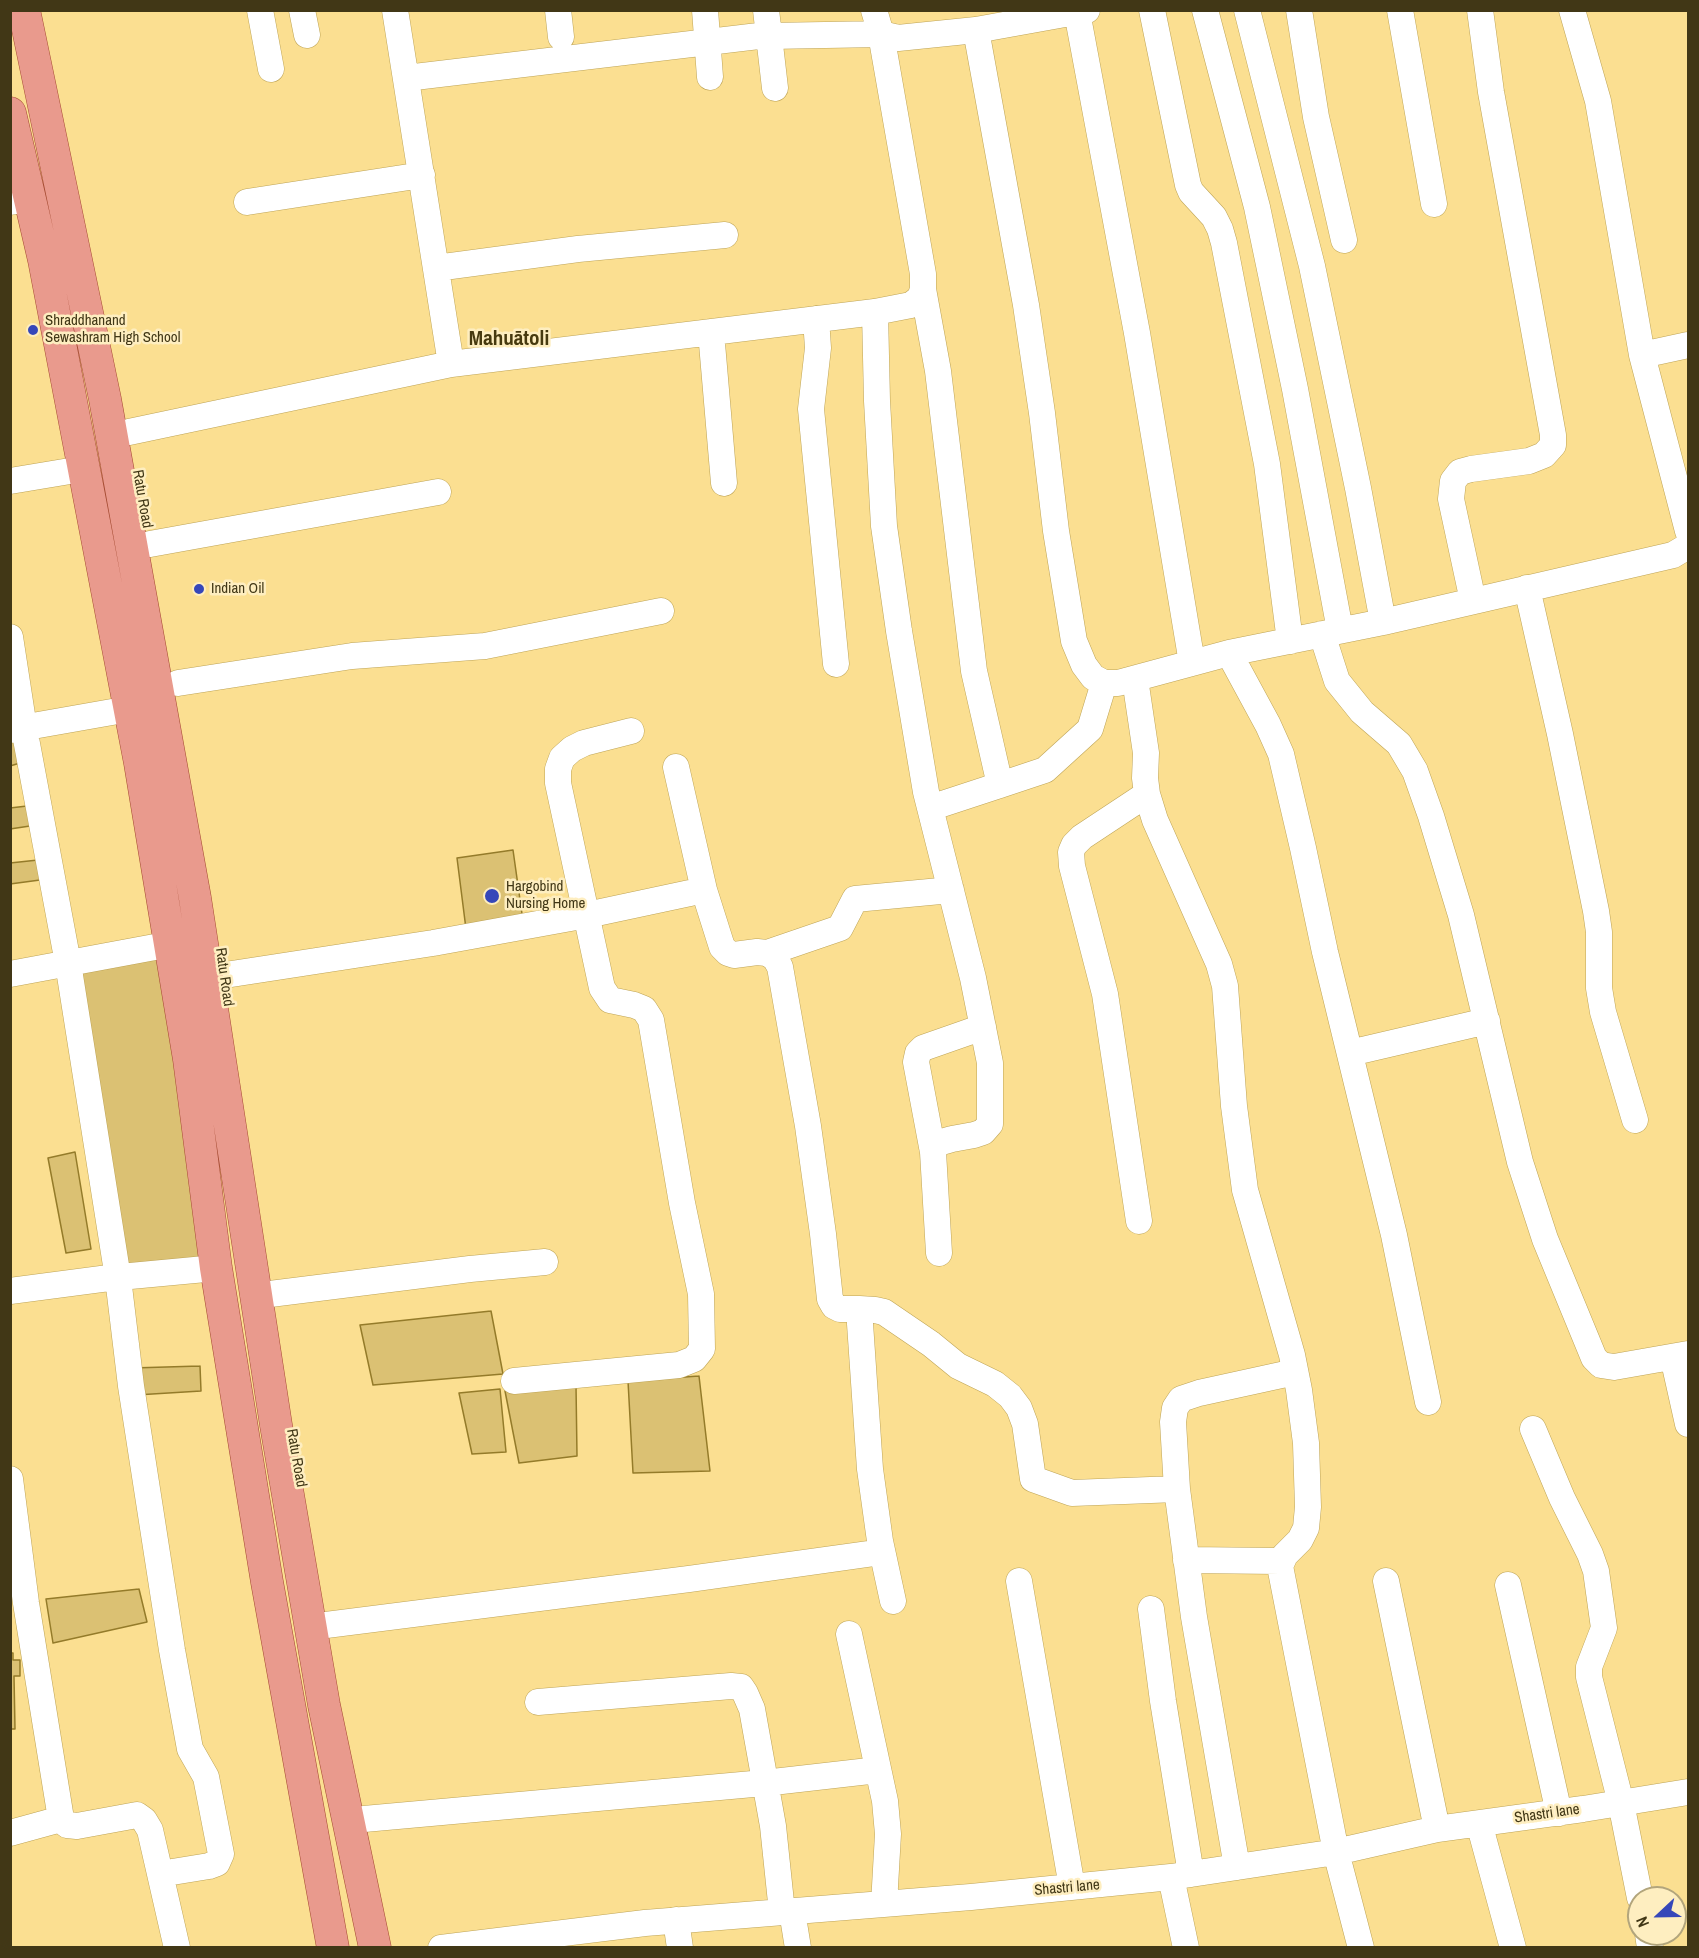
<!DOCTYPE html>
<html>
<head>
<meta charset="utf-8">
<style>
  body { margin:0 }
  #map { position:relative; width:1699px; height:1958px; overflow:hidden; background:#fbdf91; font-family:"Archivo Narrow",sans-serif }
  canvas { display:block }
  .frame { position:absolute; inset:0; border:12px solid #413716; pointer-events:none }
  .north { position:absolute; left:1627px; top:1886px; width:60px; height:60px; box-sizing:border-box; background:#feeec0; border:2px solid #b2a57c; border-radius:50%; rotate:248deg; font-size:16px; font-weight:700; line-height:24px; text-align:center; color:#413716 }
  .north::after { content:''; display:block; margin:auto; width:21px; height:27px; background:#3647b9; clip-path:polygon(50% 0,100% 100%,50% 72%,0 100%) }
</style>
</head>
<body>
<div id="map">
<canvas width="1699" height="1958"></canvas>
<div class="frame"></div>
<div class="north">N</div>
</div>
<script>
const g = document.querySelector('canvas').getContext('2d');
g.lineJoin = 'round';
function fillPath(path, color) {
  g.fillStyle = color;
  g.fill(path, 'evenodd');
}
function toPath(rows) {
  const path = new Path2D();
  for (const r of rows) {
    path.moveTo(r[0], r[1]);
    for (let i = 2; i < r.length; i += 2) path.lineTo(r[i], r[i + 1]);
  }
  return path;
}
function trace(path, color, width, dash) {
  g.strokeStyle = color;
  g.lineWidth = width;
  g.lineCap = dash ? 'butt' : 'round';
  g.setLineDash(dash || []);
  g.stroke(path);
}
function write(font, color, halo, rows, align = 'center') {
  g.font = font + ' "Archivo Narrow",sans-serif';
  g.lineWidth = 5;
  g.setLineDash([]);
  g.textBaseline = 'middle';
  g.strokeStyle = halo;
  g.fillStyle = color;
  for (const [text, x, y, turn = 0] of rows) {
    g.save();
    g.translate(x, y);
    g.rotate((+turn || 0) * Math.PI / 180);
    g.textAlign = isNaN(turn) ? turn : align;
    if (halo) g.strokeText(text, 0, 0);
    g.fillText(text, 0, 0);
    g.restore();
  }
}
const building = toPath([
  [17,735,20,763,10,766,10,736,17,735],
  [27,806,30,826,10,829,10,808,27,806],
  [513,850,523,921,466,929,457,858,513,850],
  [38,860,40,880,10,884,10,863,38,860],
  [163,953,207,1264,124,1268,74,969,163,953],
  [75,1152,91,1249,66,1253,48,1158,75,1152],
  [491,1311,503,1374,373,1385,360,1325,491,1311],
  [200,1366,201,1391,136,1395,132,1368,200,1366],
  [699,1376,710,1471,633,1473,628,1381,699,1376],
  [576,1385,577,1456,519,1463,505,1391,576,1385],
  [500,1389,506,1452,472,1454,459,1393,500,1389],
  [139,1589,147,1622,53,1643,46,1599,139,1589],
  [10,1653,13,1653,13,1660,20,1660,20,1676,14,1676,15,1729,10,1729,10,1653]
]);
fillPath(building, '#dbc173');
trace(building, '#947b2a', 1.5);
const minor = toPath([
  [260,10,271,69],
  [302,10,307,35],
  [395,10,451,364],
  [558,10,561,37],
  [705,10,710,77],
  [766,10,775,88],
  [874,10,881,34,898,38,976,30,1087,10],
  [1152,10,1188,185,1191,192,1214,217,1220,229,1224,243,1267,464,1290,641],
  [1205,10,1257,207,1295,389,1340,630],
  [1247,10,1312,266,1358,488,1383,622],
  [1299,10,1316,117,1344,240],
  [1400,10,1434,204],
  [1572,10,1598,101,1642,355,1688,531],
  [1077,12,1137,333,1192,663],
  [976,30,1026,305,1042,413,1056,531,1074,641,1084,665,1093,677,1104,683,1118,683,1229,653,1383,622,1673,555,1688,546],
  [10,202,29,199],
  [247,202,422,175],
  [436,268,578,249,725,235],
  [923,289,938,371,974,671,1000,785,1045,770,1090,729,1104,683],
  [875,312,877,401,884,526,899,631,926,792,973,978,990,1063,990,1124,983,1132,974,1135,952,1139,938,1143,933,1152,939,1253],
  [816,319,818,348,811,409,836,664],
  [711,332,724,483],
  [1642,355,1688,345],
  [129,432,451,364,875,312,911,305,920,298,923,289,923,274,881,34,769,36,767,35,406,78],
  [10,481,82,469],
  [150,544,438,492],
  [1527,588,1560,734,1596,911,1599,932,1599,988,1603,1012,1635,1120],
  [1473,601,1451,499,1453,481,1460,472,1471,469,1529,461,1544,455,1553,445,1553,435,1491,92,1480,10],
  [1322,634,1337,681,1362,712,1399,744,1415,771,1431,816,1461,915,1520,1162,1545,1239,1594,1358,1601,1365,1614,1367,1688,1354],
  [10,637,24,728,68,963,118,1278,131,1386,172,1650,190,1749,206,1777,221,1854,217,1863,209,1866,160,1874],
  [1229,653,1268,725,1281,754,1303,848,1325,952,1394,1235,1428,1402],
  [1135,679,1146,753,1145,778,1147,794,1155,820,1219,964,1225,986,1234,1106,1245,1190,1292,1355,1299,1390,1306,1443,1308,1507,1306,1528,1300,1540,1285,1555,1280,1566,1336,1852,1361,1948],
  [178,683,352,656,485,646,661,611],
  [10,730,129,709],
  [676,767,704,890],
  [930,808,1000,785],
  [767,953,840,928,855,899,951,890],
  [10,974,171,944],
  [225,975,433,943,587,915,704,890,722,947,728,953,734,955,757,952,767,953,775,958,780,967,808,1126,823,1234,830,1299,834,1306,840,1309,859,1309,870,1469,880,1541,893,1601],
  [1350,1053,1487,1021],
  [933,1152,916,1062,918,1053,923,1048,983,1027],
  [1139,1221,1105,994,1072,866,1071,852,1074,845,1082,837,1147,794],
  [10,1291,109,1278,216,1268],
  [270,1294,470,1269,545,1262],
  [859,1309,875,1310,884,1312,931,1344,958,1366,995,1384,1010,1396,1019,1408,1025,1424,1033,1479,1072,1493,1177,1489],
  [1673,1357,1688,1424],
  [514,1381,679,1365,694,1359,702,1349,701,1294,682,1203,651,1020,644,1009,634,1005,610,1000,602,988,558,783,558,769,562,758,572,749,584,743,631,731],
  [1533,1429,1562,1498,1590,1554,1596,1571,1604,1628,1589,1667,1589,1677,1621,1803,1640,1898],
  [10,1479,26,1603,61,1819,67,1825,77,1826,137,1815,144,1820,150,1830,177,1948],
  [1186,1560,1280,1561,1285,1555],
  [1019,1581,1072,1887],
  [1386,1581,1437,1829],
  [1508,1585,1559,1813],
  [1151,1609,1163,1701,1191,1874],
  [326,1625,689,1579,882,1552],
  [849,1634,885,1801,888,1834,884,1904],
  [538,1702,731,1686,741,1687,745,1693,752,1709,773,1826,782,1912],
  [364,1819,764,1783,878,1770],
  [1479,1823,1513,1948],
  [10,1833,61,1819],
  [1237,1867,1194,1617,1177,1489,1173,1422,1175,1408,1181,1399,1199,1393,1295,1372],
  [1171,1877,1186,1948],
  [792,1911,798,1948],
  [676,1920,680,1948],
  [1648,1934,1650,1948],
  [441,1948,645,1923,971,1897,1171,1877,1336,1852,1437,1829,1583,1809,1688,1792]
]);
const major = toPath([
  [24,10,105,399,195,898,276,1425,324,1705,375,1948],
  [10,113,44,260,140,763,189,1059,216,1268,267,1582,333,1948]
]);
trace(minor, '#bea456', 27);
trace(major, '#a54b32', 33);
trace(minor, '#fff', 26);
trace(major, '#e99a8d', 32);
for (const [x, y, r, color] of [
  [33,330,6,"#3647b9"],
  [199,589,6,"#3647b9"],
  [492,896,8,"#3647b9"]
]) {
  const dot = new Path2D();
  dot.arc(x, y, r, 0, 2 * Math.PI);
  g.fillStyle = color;
  g.fill(dot);
  trace(dot, '#feeec0', 2);
}
write('15px', '#413716', '#feeec0', [
  ["Shraddhanand",45,321],
  ["Sewashram High School",45,338],
  ["Indian Oil",211,589],
  ["Hargobind",506,887],
  ["Nursing Home",506,904]
], 'left');
write('15px', '#413716', '#feeec0', [
  ["Ratu Road",142,499,80],
  ["Ratu Road",224,977,82],
  ["Ratu Road",296,1458,80],
  ["Shastri lane",1547,1814,-8],
  ["Shastri lane",1067,1888,-5]
]);
write('bold 21px', '#473a0f', '#feeec0', [
  ["Mahuātoli",509,339]
]);
</script>
</body>
</html>
